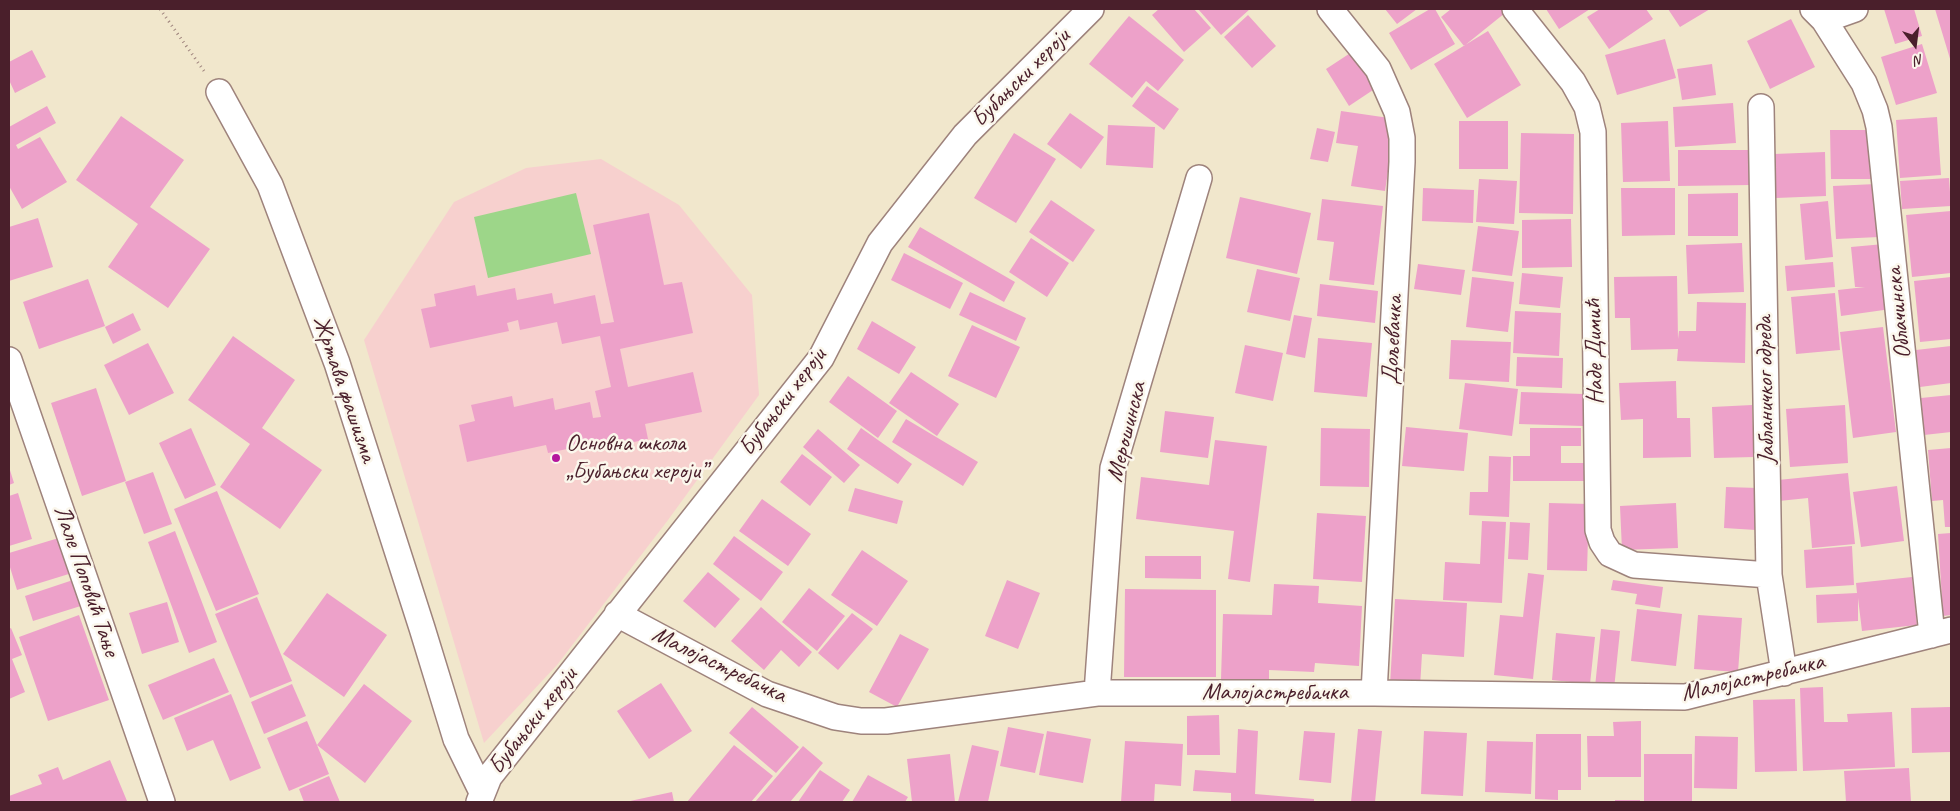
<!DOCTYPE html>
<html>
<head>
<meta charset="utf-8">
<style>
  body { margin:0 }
  #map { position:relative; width:1960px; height:811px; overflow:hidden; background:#f1e7cc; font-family:Caveat,sans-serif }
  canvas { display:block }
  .frame { position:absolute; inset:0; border:10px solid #4a1f2b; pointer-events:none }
  .north { position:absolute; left:1890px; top:20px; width:50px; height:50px; -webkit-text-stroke:4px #fbf7ec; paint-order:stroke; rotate:165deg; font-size:14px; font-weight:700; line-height:20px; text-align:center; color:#4a1f2b }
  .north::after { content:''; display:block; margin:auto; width:18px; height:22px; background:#4a1f2b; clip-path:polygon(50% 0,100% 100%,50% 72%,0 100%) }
</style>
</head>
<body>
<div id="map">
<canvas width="1960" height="811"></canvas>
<div class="frame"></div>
<div class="north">N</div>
</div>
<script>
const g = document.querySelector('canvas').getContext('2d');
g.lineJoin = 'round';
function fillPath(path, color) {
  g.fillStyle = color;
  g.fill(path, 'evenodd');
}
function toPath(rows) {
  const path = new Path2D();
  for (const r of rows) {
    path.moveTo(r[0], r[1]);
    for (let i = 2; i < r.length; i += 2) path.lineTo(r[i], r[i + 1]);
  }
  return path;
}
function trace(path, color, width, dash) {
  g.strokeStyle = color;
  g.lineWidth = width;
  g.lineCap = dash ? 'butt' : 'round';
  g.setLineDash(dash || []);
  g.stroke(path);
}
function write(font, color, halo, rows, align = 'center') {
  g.font = font + ' Caveat,sans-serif';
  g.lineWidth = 5;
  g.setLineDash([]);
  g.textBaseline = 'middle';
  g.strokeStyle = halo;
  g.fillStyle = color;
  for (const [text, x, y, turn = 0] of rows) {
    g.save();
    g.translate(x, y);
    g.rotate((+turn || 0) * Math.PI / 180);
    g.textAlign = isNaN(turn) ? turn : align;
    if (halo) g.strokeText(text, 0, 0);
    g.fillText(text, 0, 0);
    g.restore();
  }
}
fillPath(toPath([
  [601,159,679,205,752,295,759,395,668,520,557,665,484,743,364,340,454,202,526,168]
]), '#f7d0ce');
fillPath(toPath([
  [576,193,591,254,488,278,474,217]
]), '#9dd689');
fillPath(toPath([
  [1159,9,1194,9,1211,28,1184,52,1152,15],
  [1198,9,1250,9,1221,35],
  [1385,9,1417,9,1397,24],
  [1430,9,1435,9,1455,44,1411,70,1389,33],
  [1451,9,1502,9,1505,13,1464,46,1441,17],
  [1546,9,1590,9,1559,29],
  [1600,9,1646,9,1653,19,1609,49,1587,17],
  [1668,9,1710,9,1680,27],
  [1884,9,1914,9,1922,36,1895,44],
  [1935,9,1951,9,1951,62],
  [1248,15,1276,46,1252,68,1224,37],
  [1129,16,1184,60,1158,91,1146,81,1132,98,1089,64],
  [1791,19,1815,67,1770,89,1747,41],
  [1488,31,1521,85,1467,118,1434,64],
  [1665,39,1676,78,1617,95,1605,55],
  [1922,44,1937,93,1896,105,1881,57],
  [1358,48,1382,84,1349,106,1326,69],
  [32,50,46,77,15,93,9,80,9,62],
  [1712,64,1716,95,1682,100,1677,69],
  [1147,86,1179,109,1164,130,1132,106],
  [1733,103,1736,143,1675,147,1673,107],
  [47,106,56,123,16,145,18,149,40,137,67,182,22,209,9,186,9,127],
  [1341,111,1396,119,1385,191,1351,186,1358,146,1336,143],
  [1070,113,1104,137,1081,169,1047,144],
  [121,116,184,160,150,207,210,249,168,308,108,267,138,224,76,180],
  [1937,117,1941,175,1900,178,1896,120],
  [1459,121,1508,121,1508,169,1459,169],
  [1668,121,1670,181,1623,182,1621,123],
  [1108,125,1155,127,1153,168,1106,165],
  [1317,128,1335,132,1328,162,1310,159],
  [1830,130,1873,130,1873,179,1831,179],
  [1014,133,1056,159,1016,223,974,198],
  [1521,133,1574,134,1573,214,1519,213],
  [1678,150,1751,150,1751,185,1678,186],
  [1825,152,1826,196,1776,198,1774,154],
  [1949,178,1951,206,1902,209,1900,181],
  [1479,179,1517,181,1514,224,1476,222],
  [1876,184,1879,237,1836,239,1833,186],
  [1423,188,1474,190,1473,223,1422,221],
  [1621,188,1675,188,1675,235,1622,236],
  [1738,193,1738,236,1688,236,1688,194],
  [1240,197,1311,213,1297,274,1226,258],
  [1322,199,1383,206,1374,285,1329,280,1334,242,1317,240],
  [1051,200,1095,230,1073,262,1029,232],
  [1828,201,1833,257,1805,260,1800,204],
  [1951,211,1951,273,1912,277,1906,215],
  [649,213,664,285,682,282,693,333,620,349,628,387,693,372,702,412,645,424,648,439,606,448,605,441,548,453,546,445,467,462,459,425,475,421,471,405,512,396,514,407,553,398,555,410,590,402,593,418,601,417,595,391,611,387,600,336,562,344,557,322,520,330,518,320,507,323,509,331,430,348,421,309,436,306,434,294,475,285,477,296,515,288,517,300,552,293,554,304,595,295,601,324,614,322,593,225],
  [38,218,53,267,9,281,9,227],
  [1571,219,1572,267,1522,268,1522,220],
  [1478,226,1519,231,1512,276,1472,271],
  [920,227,1015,282,1004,302,908,247],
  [1031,238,1069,263,1047,297,1009,272],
  [1742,243,1744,292,1688,294,1686,245],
  [1884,244,1891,309,1841,316,1838,290,1865,287,1855,287,1851,247],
  [904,253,963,283,950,309,891,280],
  [1833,262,1835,287,1787,291,1785,266],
  [1418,264,1465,270,1461,295,1414,289],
  [1257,269,1300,278,1290,321,1247,312],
  [1522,273,1563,277,1560,308,1519,304],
  [1677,276,1678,339,1679,331,1696,331,1697,302,1746,303,1745,363,1677,361,1678,349,1631,350,1630,318,1615,318,1614,277],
  [1472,277,1514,282,1508,332,1466,327],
  [1951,277,1951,339,1920,342,1914,281],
  [88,279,105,326,39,349,23,302],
  [1320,284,1378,291,1375,323,1317,316],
  [970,292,1026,318,1016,341,959,315],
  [1835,293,1840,350,1796,354,1791,297],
  [1515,311,1561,313,1559,356,1513,353],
  [133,313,141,330,113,344,105,327],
  [1294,315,1312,318,1305,358,1286,354],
  [872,321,916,347,899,374,857,349],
  [972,325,1020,347,996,398,948,376],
  [1883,327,1896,432,1853,438,1840,332],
  [233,336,295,380,262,428,322,470,280,529,220,487,250,444,188,400],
  [1318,338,1372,343,1367,397,1314,392],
  [1451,340,1511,342,1509,382,1449,379],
  [148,343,174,393,129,415,104,365],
  [1245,345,1283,353,1273,401,1235,393],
  [1951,346,1951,383,1920,387,1916,350],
  [1517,357,1563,358,1562,388,1516,386],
  [911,372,959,404,937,436,889,403],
  [848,376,897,411,878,438,829,402],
  [1676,381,1677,418,1690,418,1691,457,1643,458,1643,419,1621,420,1619,383],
  [1465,383,1518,389,1512,436,1459,429],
  [96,388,126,481,82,496,51,403],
  [1521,392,1584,394,1583,426,1519,424],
  [1951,395,1951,432,1924,435,1921,398],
  [1752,405,1754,457,1714,458,1712,407],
  [1845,405,1848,463,1790,467,1786,409],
  [1165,411,1214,417,1208,458,1160,452],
  [906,419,978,462,963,486,892,442],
  [1406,427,1468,433,1464,471,1402,466],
  [191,428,216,485,185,499,159,443],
  [861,428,912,464,898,484,847,449],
  [1321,428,1370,429,1369,487,1320,486],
  [1530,428,1581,428,1581,446,1561,446,1561,463,1587,463,1587,481,1513,481,1513,456,1530,456],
  [818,429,860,465,844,483,803,447],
  [1215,440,1267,446,1250,582,1228,579,1234,531,1136,519,1141,477,1209,485],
  [1951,448,1951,527,1945,527,1943,500,1932,501,1928,450],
  [802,454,832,477,810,506,780,482],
  [1489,456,1511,457,1509,517,1469,515,1470,492,1488,492],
  [9,467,14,483,9,485],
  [153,472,172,524,144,534,125,482],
  [1848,473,1855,544,1812,548,1808,498,1779,501,1778,480],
  [1897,486,1904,541,1861,547,1853,492],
  [1726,487,1758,488,1756,530,1724,528],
  [855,488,903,501,897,524,848,511],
  [217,491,259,594,216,611,174,509],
  [18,493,32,539,9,546,9,496],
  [762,499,811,534,788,566,739,531],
  [1549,503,1589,504,1587,571,1547,570],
  [1676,503,1678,548,1622,550,1620,506],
  [1317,513,1366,516,1362,582,1313,579],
  [1482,521,1506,522,1502,603,1443,600,1445,562,1480,564],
  [1510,522,1530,523,1528,560,1508,559],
  [175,531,217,642,189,653,148,542],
  [1951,533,1951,615,1943,616,1938,534],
  [734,536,783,572,761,601,713,564],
  [62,537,72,573,17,590,9,564,9,553],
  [1852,546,1854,585,1806,588,1804,550],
  [862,550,908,581,877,626,831,595],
  [1145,556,1201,556,1201,579,1145,578],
  [708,572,740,599,715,628,683,601],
  [1528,573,1544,575,1533,679,1494,675,1500,615,1523,617],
  [1912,577,1917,625,1862,631,1858,598,1858,621,1817,623,1816,595,1857,593,1856,583],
  [79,578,87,604,33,621,25,596],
  [1007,580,1040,593,1018,649,985,636],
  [1613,580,1663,587,1660,608,1635,604,1637,594,1611,590],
  [1274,584,1319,586,1318,603,1362,606,1359,666,1315,663,1314,672,1269,670,1269,681,1221,679,1223,614,1272,615],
  [809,588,845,616,817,651,782,622],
  [1125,589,1216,590,1216,677,1124,677],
  [327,593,387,635,344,697,283,654],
  [257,597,292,681,250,698,215,614],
  [1395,599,1467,603,1464,657,1422,654,1420,687,1390,685],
  [167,602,179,642,142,654,129,613],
  [761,607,812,652,799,667,781,650,764,670,731,641],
  [1637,609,1682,614,1676,666,1631,661],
  [852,613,873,629,838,670,818,653],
  [79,615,109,700,48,721,19,637],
  [1698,615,1742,618,1738,672,1694,669],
  [11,628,22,655,12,659,25,692,9,699,9,629],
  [1601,629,1620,631,1614,689,1595,687],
  [1556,633,1595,637,1590,684,1552,680],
  [900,634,929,649,897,707,869,692],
  [214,658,229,692,163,720,148,685],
  [661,683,692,731,649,759,617,711],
  [292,684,306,716,264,734,251,702],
  [364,684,412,721,365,783,317,745,329,774,289,791,267,738,307,721,317,745],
  [1823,687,1824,722,1848,722,1847,714,1892,712,1895,767,1803,771,1800,688],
  [231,694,261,768,230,781,213,740,187,751,174,718],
  [1795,699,1797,771,1755,772,1753,700],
  [752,707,799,747,776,773,729,733],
  [1951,707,1951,752,1912,753,1911,708],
  [1219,715,1220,755,1187,755,1187,716],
  [1641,721,1641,777,1588,777,1587,736,1614,736,1613,722],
  [1008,727,1044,734,1035,773,1000,766],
  [1238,729,1258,731,1255,794,1314,799,1314,802,1231,802,1231,793,1193,791,1195,770,1236,773],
  [1358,729,1382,731,1375,802,1351,802],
  [1047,731,1091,739,1083,783,1039,775],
  [1304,731,1335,733,1331,783,1299,780],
  [1424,731,1467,733,1463,796,1421,794],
  [1536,734,1581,734,1581,790,1558,790,1558,800,1535,799],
  [1695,736,1738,737,1737,789,1694,788],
  [1125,741,1183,744,1181,786,1155,784,1154,802,1121,802],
  [1487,741,1533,742,1531,794,1485,792],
  [734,745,773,776,751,802,687,802],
  [972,745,999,751,988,802,958,802],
  [803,746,823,763,790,802,755,802],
  [950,754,955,802,912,802,907,759],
  [1644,754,1692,754,1692,802,1644,802],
  [110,760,127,801,9,802,9,796,42,784,38,775,58,767,63,780],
  [1909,768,1911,802,1846,802,1844,771],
  [820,770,850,790,842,802,798,802],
  [868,775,908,797,905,802,852,802],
  [329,776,340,802,304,802,299,789],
  [672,792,674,802,630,802,630,801],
  [1615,800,1640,800,1640,802,1615,802]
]), '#eda1c9');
const minor = toPath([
  [1330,9,1378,69,1397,112,1402,138,1402,162,1374,693],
  [1515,9,1573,82,1587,107,1593,132,1598,530,1602,542,1610,554,1634,565,1769,575],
  [1813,9,1824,20,1864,83,1875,110,1879,127,1932,635],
  [1824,20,1855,9],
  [219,92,270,185,337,363,422,628,456,739,482,792],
  [1761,107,1769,575,1784,673],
  [9,360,162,802],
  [617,614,767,694,835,717,861,721,886,721,1097,693,1374,693,1685,697,1951,630],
  [1097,693,1113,468,1199,178],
  [479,802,489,777,821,358,880,243,965,135,1091,9]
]);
trace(minor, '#9e837c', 28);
trace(toPath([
  [160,9,204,71]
]), '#9e837c', 3, [1, 4]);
trace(minor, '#fff', 25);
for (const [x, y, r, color] of [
  [556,458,5,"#b5179e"]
]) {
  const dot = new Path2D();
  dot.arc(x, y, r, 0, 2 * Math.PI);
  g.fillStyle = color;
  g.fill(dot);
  trace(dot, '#fbf7ec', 2);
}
write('24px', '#4a1f2b', '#fbf7ec', [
  ["Бубањски хероји",1021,78,-45],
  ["Облачинска",1899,313,-96],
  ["Дољевачка",1393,340,-87],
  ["Наде Димић",1595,352,-91],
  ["Жртава фашизма",344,389,71],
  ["Јабланичког одреда",1766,390,-91],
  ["Бубањски хероји",783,402,-53],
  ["Мерошинска",1127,432,-76],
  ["Лале Поповић Тање",86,581,71],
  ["Малојастребачка",719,665,26],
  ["Малојастребачка",1753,678,-13],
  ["Малојастребачка",1275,693],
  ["Бубањски хероји",533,721,-52]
]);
write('24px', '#4a1f2b', '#fbf7ec', [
  ["Основна школа",566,444],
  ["„Бубањски хероји”",566,472]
], 'left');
</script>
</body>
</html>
